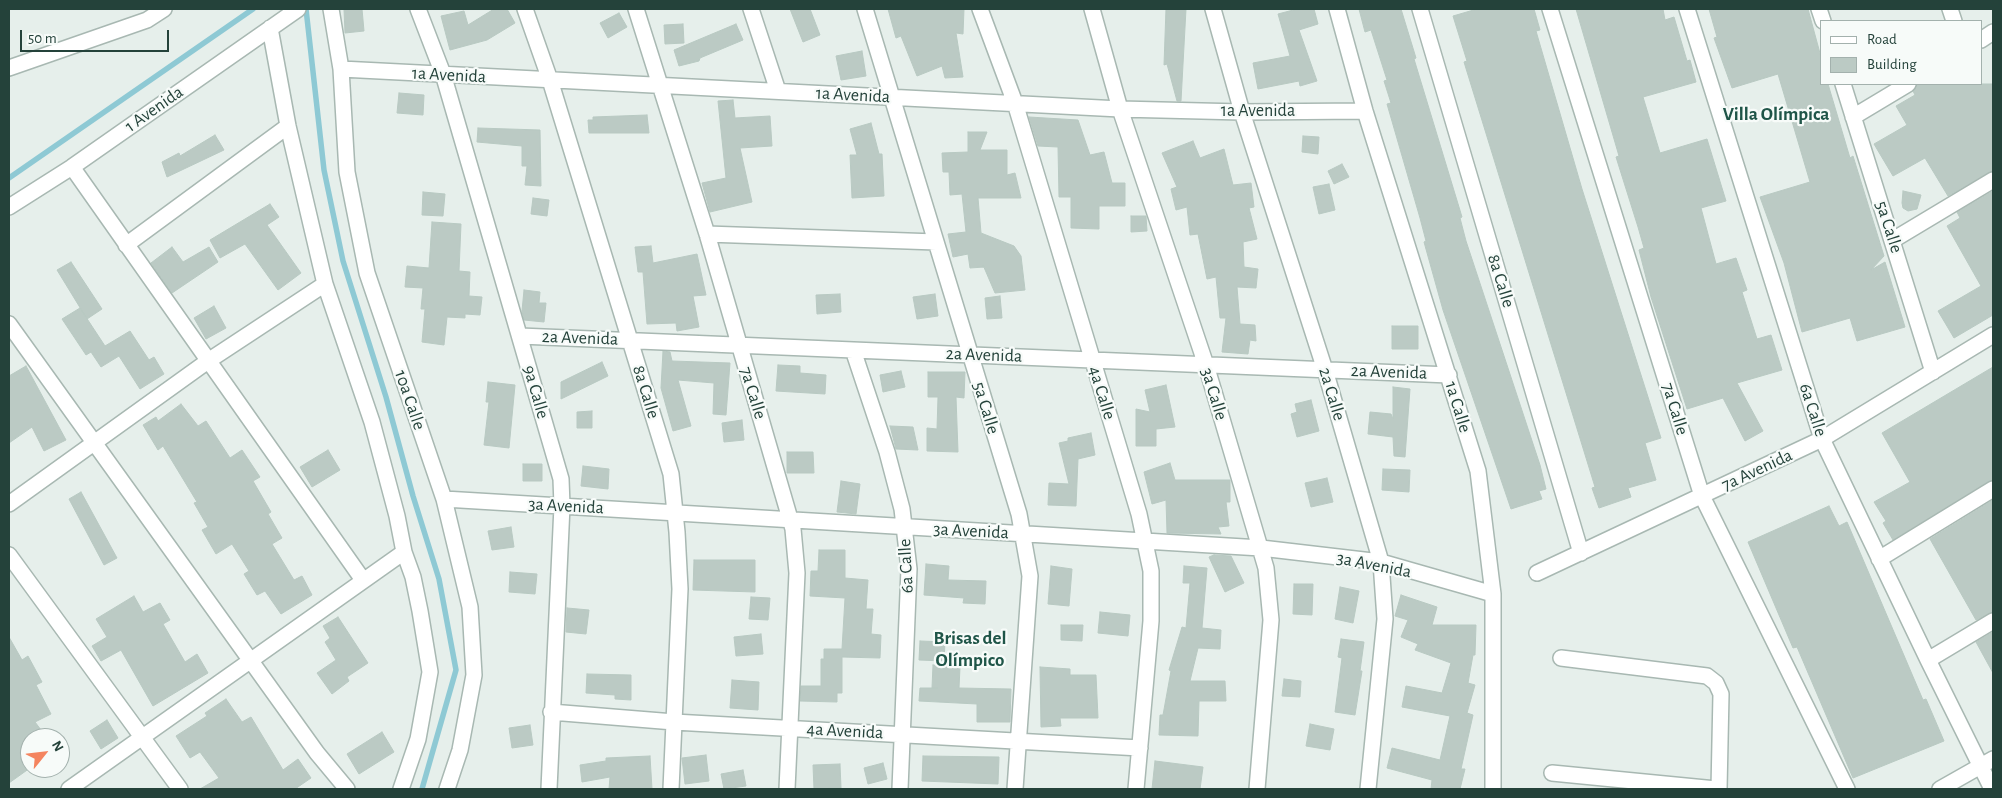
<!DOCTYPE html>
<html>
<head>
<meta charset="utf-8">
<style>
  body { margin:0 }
  #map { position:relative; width:2002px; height:798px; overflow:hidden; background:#e6efeb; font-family:"Alegreya Sans",sans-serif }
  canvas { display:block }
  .frame { position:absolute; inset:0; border:10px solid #24423a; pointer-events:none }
  .legend { position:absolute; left:1820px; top:20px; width:162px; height:65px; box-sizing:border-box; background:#f7fbf9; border:1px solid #a3b1ad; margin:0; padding:6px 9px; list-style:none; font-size:15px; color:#24423a }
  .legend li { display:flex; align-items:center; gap:10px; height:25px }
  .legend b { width:25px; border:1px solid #a3b1ad }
  .north { position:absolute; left:20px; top:728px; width:50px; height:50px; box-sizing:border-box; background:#f7fbf9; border:1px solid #a3b1ad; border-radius:50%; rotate:61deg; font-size:14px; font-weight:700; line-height:20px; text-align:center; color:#24423a }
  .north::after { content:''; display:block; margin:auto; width:18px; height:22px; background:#f4845f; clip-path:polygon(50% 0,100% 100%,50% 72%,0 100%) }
  .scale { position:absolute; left:20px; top:30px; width:149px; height:22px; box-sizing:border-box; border:2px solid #24423a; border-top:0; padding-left:6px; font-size:15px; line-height:18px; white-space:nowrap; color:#24423a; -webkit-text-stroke:4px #f7fbf9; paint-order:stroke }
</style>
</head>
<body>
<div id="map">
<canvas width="2002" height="798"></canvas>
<div class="frame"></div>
<ul class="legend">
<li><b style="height:6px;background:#fff"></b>Road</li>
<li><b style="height:14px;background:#bbcac4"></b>Building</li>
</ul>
<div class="north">N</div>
<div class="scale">50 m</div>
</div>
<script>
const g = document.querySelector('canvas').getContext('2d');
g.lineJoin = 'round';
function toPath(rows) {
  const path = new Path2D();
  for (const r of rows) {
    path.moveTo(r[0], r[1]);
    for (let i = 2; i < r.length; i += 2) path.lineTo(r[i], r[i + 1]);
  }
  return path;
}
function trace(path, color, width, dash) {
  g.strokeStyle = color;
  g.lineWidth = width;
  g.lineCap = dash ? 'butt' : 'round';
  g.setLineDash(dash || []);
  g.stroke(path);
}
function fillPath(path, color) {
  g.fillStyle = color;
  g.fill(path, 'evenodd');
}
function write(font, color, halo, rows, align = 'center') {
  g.font = font + ' "Alegreya Sans",sans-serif';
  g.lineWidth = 4.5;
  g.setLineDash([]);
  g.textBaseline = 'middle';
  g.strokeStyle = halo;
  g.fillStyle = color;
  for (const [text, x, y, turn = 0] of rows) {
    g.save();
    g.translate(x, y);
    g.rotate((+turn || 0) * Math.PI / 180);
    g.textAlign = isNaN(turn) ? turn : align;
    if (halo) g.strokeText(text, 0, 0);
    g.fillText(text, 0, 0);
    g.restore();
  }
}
trace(toPath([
  [306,9,324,170,343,261,386,397,413,496,439,579,456,670,422,789],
  [9,178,253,9]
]), '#8ec9d4', 5.5);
const building = toPath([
  [344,9,362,9,364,31,345,33,344,9],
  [494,9,507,9,515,23,487,40,450,50,441,16,464,11,468,25,494,9],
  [790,9,810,9,820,35,803,42,790,9],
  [888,9,964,9,963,34,956,33,963,77,945,78,942,66,917,76,901,36,896,38,888,9],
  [1166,9,1186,9,1181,101,1177,101,1167,64,1164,65,1166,9],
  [1297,9,1314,9,1318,24,1299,30,1317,81,1300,86,1299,81,1258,89,1253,63,1290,56,1278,14,1297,9],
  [1359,9,1401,9,1416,58,1414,59,1462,217,1460,218,1466,241,1540,465,1546,489,1539,491,1542,499,1511,509,1443,310,1424,242,1426,241,1420,218,1387,104,1391,103,1384,81,1387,80,1371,30,1365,32,1359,9],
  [1477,9,1534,9,1540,30,1536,31,1582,189,1661,438,1645,443,1656,480,1628,488,1631,497,1599,508,1592,488,1595,487,1464,62,1467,61,1453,16,1477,9],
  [1576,9,1663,9,1665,20,1674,17,1687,61,1690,60,1696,82,1643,97,1660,153,1707,139,1726,201,1701,208,1716,264,1736,258,1747,290,1742,292,1757,339,1771,335,1782,370,1737,383,1763,431,1745,441,1723,398,1687,409,1651,297,1639,250,1644,248,1638,227,1616,157,1619,156,1576,9],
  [1709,9,1808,9,1821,57,1821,84,1828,84,1850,158,1853,156,1884,256,1871,270,1885,262,1905,327,1857,341,1850,318,1802,332,1784,263,1760,197,1810,182,1778,74,1732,88,1714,38,1717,37,1709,9],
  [619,13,627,27,608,38,600,23,619,13],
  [683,24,684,43,665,44,664,25,683,24],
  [736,24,743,40,700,58,699,61,679,66,674,50,736,24],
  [862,51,866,76,841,80,836,56,862,51],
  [1917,84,1993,84,1993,171,1948,196,1925,158,1893,176,1874,144,1907,125,1896,106,1915,95,1913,91,1917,84],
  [399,93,424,95,423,115,397,113,399,93],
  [733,100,735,118,770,116,772,146,740,148,752,202,710,212,702,183,726,178,718,101,733,100],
  [647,115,649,133,589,133,588,120,593,120,593,117,647,115],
  [1029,117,1078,120,1090,155,1104,152,1112,183,1125,183,1125,206,1099,206,1099,229,1071,228,1071,197,1059,197,1058,147,1038,146,1029,117],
  [871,123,879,154,882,154,884,196,852,198,850,155,857,155,850,129,871,123],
  [478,128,540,130,541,186,525,185,527,166,522,166,522,146,477,142,478,128],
  [968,132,987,132,980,150,1007,150,1007,175,1015,173,1021,198,978,198,981,233,1014,246,1021,256,1025,290,995,293,983,265,984,267,970,268,968,254,953,257,948,234,966,232,962,194,950,195,949,172,943,172,942,153,968,152,968,132],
  [215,135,224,150,167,177,162,162,179,153,180,156,215,135],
  [1303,136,1319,137,1318,154,1302,152,1303,136],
  [1193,141,1200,158,1224,149,1233,185,1251,183,1254,207,1249,208,1257,239,1243,242,1244,267,1258,269,1256,288,1237,287,1240,324,1255,325,1256,341,1250,340,1248,354,1222,352,1226,318,1220,318,1216,277,1207,279,1198,234,1190,235,1187,207,1176,210,1171,189,1177,187,1162,153,1193,141],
  [1342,164,1349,177,1334,184,1328,171,1342,164],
  [1329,184,1335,210,1319,214,1313,187,1329,184],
  [1903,191,1921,195,1917,209,1908,211,1903,208,1902,203,1903,191],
  [1993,191,1993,315,1954,338,1938,311,1981,286,1947,226,1960,218,1957,212,1993,191],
  [423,192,445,194,443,216,422,215,423,192],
  [533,198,549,200,547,216,531,214,533,198],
  [270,204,279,217,267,225,301,273,278,290,245,244,220,258,210,240,270,204],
  [1131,216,1146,216,1147,231,1131,232,1131,216],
  [432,222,461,224,459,271,470,272,469,296,482,297,480,315,465,314,465,318,447,317,444,345,422,342,425,309,421,309,423,288,405,287,407,266,429,268,432,222],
  [651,246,653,263,697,254,706,295,693,296,699,327,677,331,676,323,647,324,643,272,638,272,635,247,651,246],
  [172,247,183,262,209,247,218,262,172,293,151,263,172,247],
  [71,262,102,309,87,319,57,270,71,262],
  [524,290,540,292,539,303,546,303,544,322,524,320,522,311,524,290],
  [840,294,841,312,817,314,816,295,840,294],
  [935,294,938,316,917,319,913,297,935,294],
  [1000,296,1002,318,987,319,985,298,1000,296],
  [214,306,226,328,206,339,194,318,214,306],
  [80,308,105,346,130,331,149,360,154,357,164,374,140,389,119,356,101,367,91,352,86,355,62,319,80,308],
  [1392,326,1418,326,1418,349,1392,349,1392,326],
  [663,351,670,352,672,361,730,363,726,415,713,414,714,383,678,380,691,426,673,431,661,388,663,351],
  [602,362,608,376,561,399,561,382,602,362],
  [778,365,800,366,800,373,826,375,825,394,776,391,778,365],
  [26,366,66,440,44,451,32,427,9,443,9,376,26,366],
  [1993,367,1993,480,1893,540,1883,523,1886,521,1874,502,1910,482,1882,433,1993,367],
  [901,371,905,387,883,392,880,375,901,371],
  [928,372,965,372,964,398,956,397,958,452,927,451,927,428,937,429,938,397,928,397,928,372],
  [488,382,515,385,509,448,484,445,489,402,486,402,488,382],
  [1166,385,1175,427,1156,429,1156,446,1136,446,1136,409,1150,412,1145,390,1166,385],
  [1393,387,1410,389,1405,457,1394,456,1393,437,1368,434,1370,412,1391,414,1393,419,1393,387],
  [1311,400,1319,431,1297,437,1291,414,1297,412,1295,404,1311,400],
  [181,404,198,426,206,421,230,458,242,450,260,477,253,481,271,512,268,514,282,538,272,544,294,580,302,576,312,595,281,614,265,591,257,595,244,574,249,571,232,544,216,554,202,530,208,527,194,503,197,502,163,446,158,450,143,425,156,417,158,421,181,404],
  [592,411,592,428,577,428,577,412,592,411],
  [742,420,744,440,724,442,722,423,742,420],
  [890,426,913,427,918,450,896,449,890,426],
  [1091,433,1095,455,1078,459,1076,506,1048,505,1049,483,1069,484,1059,443,1068,441,1068,438,1091,433],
  [328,450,340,470,312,487,300,467,328,450],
  [787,452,813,452,814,473,787,473,787,452],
  [1170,463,1175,480,1230,480,1230,502,1226,502,1229,526,1218,527,1221,534,1167,533,1166,500,1152,504,1144,472,1170,463],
  [523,464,542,464,542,481,523,481,523,464],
  [583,466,609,469,608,489,581,486,583,466],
  [1383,469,1410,470,1409,492,1382,490,1383,469],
  [1327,478,1333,502,1311,507,1305,483,1327,478],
  [841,481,860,484,856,514,837,512,841,481],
  [81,492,117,558,104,565,69,499,81,492],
  [1993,500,1993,612,1976,620,1930,539,1993,500],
  [1829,506,1839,526,1847,522,1923,700,1926,699,1944,741,1853,778,1797,647,1793,648,1748,542,1829,506],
  [511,527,514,547,492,550,488,531,511,527],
  [819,550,845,550,845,578,868,580,866,609,873,609,871,634,881,635,880,658,842,657,842,693,837,693,837,702,800,701,801,686,821,686,821,659,824,659,824,649,842,649,845,598,810,596,811,571,818,571,819,550],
  [1214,555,1231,556,1244,583,1225,592,1209,557,1214,555],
  [694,560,755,560,755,592,693,590,694,560],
  [926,564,949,566,948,580,986,581,985,604,963,603,964,598,924,595,926,564],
  [1051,566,1072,569,1069,606,1048,604,1051,566],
  [1184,566,1207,568,1202,628,1221,630,1220,649,1198,648,1190,681,1225,681,1226,701,1199,701,1198,736,1159,735,1160,715,1163,715,1171,671,1169,670,1182,627,1186,628,1190,583,1183,583,1184,566],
  [510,572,537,574,535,594,509,592,510,572],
  [1294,584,1313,584,1312,615,1293,614,1294,584],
  [1340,587,1359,591,1353,623,1335,619,1340,587],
  [1401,595,1437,607,1432,625,1476,625,1475,655,1473,655,1468,683,1475,685,1467,713,1473,715,1461,769,1465,769,1460,789,1431,789,1432,780,1387,768,1392,748,1440,760,1450,716,1402,707,1406,686,1442,693,1451,663,1415,650,1418,644,1401,637,1408,620,1395,616,1401,595],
  [134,596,143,612,160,603,170,620,163,624,185,662,197,654,208,673,153,706,121,650,101,661,92,646,107,637,96,619,134,596],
  [751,597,770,598,768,620,749,619,751,597],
  [567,608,589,610,586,634,566,632,567,608],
  [1100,612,1130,615,1128,636,1098,633,1100,612],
  [338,617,368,663,347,677,349,681,332,694,317,673,336,660,325,642,330,638,323,626,338,617],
  [1061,625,1083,625,1082,641,1061,640,1061,625],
  [1993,632,1993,673,1976,642,1993,632],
  [761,634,763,654,736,656,734,637,761,634],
  [9,637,22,660,28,656,42,682,36,685,51,714,35,722,47,738,30,738,30,768,9,783,9,637],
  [1341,639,1364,642,1360,671,1362,671,1355,715,1335,712,1342,658,1338,657,1341,639],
  [920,641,945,642,944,661,919,660,920,641],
  [933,665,960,667,959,688,1011,689,1010,722,977,722,977,704,919,701,920,688,938,688,932,688,933,665],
  [1040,667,1070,669,1070,675,1096,675,1098,718,1060,718,1061,726,1041,727,1040,667],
  [587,674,631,675,631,700,615,699,615,695,586,693,587,674],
  [1284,679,1301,681,1300,697,1282,696,1284,679],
  [732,680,759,682,758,710,730,708,732,680],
  [226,699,242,722,251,717,283,770,298,759,311,778,295,789,200,789,219,778,200,752,190,758,176,736,207,716,205,713,226,699],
  [107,720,118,738,101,749,90,731,107,720],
  [1310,724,1334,729,1330,750,1306,746,1310,724],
  [530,725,533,745,512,748,509,728,530,725],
  [382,732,394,752,359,774,347,754,382,732],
  [706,755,709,781,685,784,682,758,706,755],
  [650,756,652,789,609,789,610,777,582,782,580,765,606,761,606,758,650,756],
  [923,756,999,757,998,784,922,781,923,756],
  [1155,761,1203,767,1200,789,1152,789,1155,761],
  [883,763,887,779,868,784,864,768,883,763],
  [840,764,841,788,814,789,813,765,840,764],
  [743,770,746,786,724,789,721,774,743,770]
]);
fillPath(building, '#bbcac4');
trace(building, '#b8c9c2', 1);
const minor = toPath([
  [331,9,341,69,347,172,367,273,444,499,470,607,474,675,460,750,447,789],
  [418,9,443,74,561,479,562,506,549,789],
  [525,9,550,80,671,474,677,532,680,589,671,789],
  [636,9,707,234,793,529,797,573,787,789],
  [751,9,778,91],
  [865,9,1019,514,1030,576,1015,789],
  [980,9,1015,103,1139,514,1151,571,1151,621,1136,789],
  [1092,9,1120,109,1206,365,1266,568,1271,620,1257,789],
  [1213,9,1242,112,1325,370,1381,562,1385,619,1368,789],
  [1337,9,1365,111,1478,471,1493,594,1493,789],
  [1420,9,1581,553],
  [1550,9,1702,496,1847,789],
  [1687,9,1822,439,1928,660,1992,789],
  [1819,9,1823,21],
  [1950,9,1954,21],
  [270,28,288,126,325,284,372,422,397,516,404,552,413,577,420,611,430,672,418,739,401,789],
  [1981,40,1993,32],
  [9,68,147,20,164,9],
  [341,69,1120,109,1242,112,1365,111],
  [1843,84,1933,372],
  [1853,117,1908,84],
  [72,167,363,580],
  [9,207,72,167,298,9],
  [707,234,936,242],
  [1893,240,1993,180],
  [126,245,288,126],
  [9,324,317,753,347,789],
  [520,336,1449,375],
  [853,350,887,452,902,509,909,569,900,789],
  [444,499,1261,548,1381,562,1493,594],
  [9,504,208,361,325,284],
  [9,555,180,789],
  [1879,559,1993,489],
  [1537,573,1822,439,1993,335],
  [1561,658,1707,676,1716,683,1721,694,1719,789],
  [1928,660,1993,621],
  [551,712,674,722,1140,748],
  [1552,773,1716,789],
  [69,789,404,552],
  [1940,789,1993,759]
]);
trace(minor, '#a8b8b2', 18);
trace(minor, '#fff', 15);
write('18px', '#24423a', '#f7fbf9', [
  ["1a Avenida",449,75,3],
  ["1a Avenida",853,95,3],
  ["1 Avenida",154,109,-35],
  ["1a Avenida",1258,111],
  ["5a Calle",1889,227,72],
  ["8a Calle",1501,281,73],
  ["2a Avenida",580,338,2],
  ["2a Avenida",984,355,2],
  ["2a Avenida",1389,372,2],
  ["9a Calle",536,392,74],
  ["8a Calle",646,392,73],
  ["7a Calle",753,393,73],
  ["4a Calle",1102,393,73],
  ["3a Calle",1214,394,73],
  ["2a Calle",1332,394,73],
  ["10a Calle",410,400,71],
  ["1a Calle",1458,407,73],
  ["5a Calle",986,408,73],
  ["7a Calle",1675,409,73],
  ["6a Calle",1813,410,72],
  ["7a Avenida",1757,470,-25],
  ["3a Avenida",566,506,3],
  ["3a Avenida",971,531,3],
  ["3a Avenida",1374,565,11],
  ["6a Calle",906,566,-93],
  ["4a Avenida",845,731,3]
]);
write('bold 19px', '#1f5548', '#f7fbf9', [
  ["Villa Olímpica",1776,114],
  ["Brisas del",970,638],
  ["Olímpico",970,660]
]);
</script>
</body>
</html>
